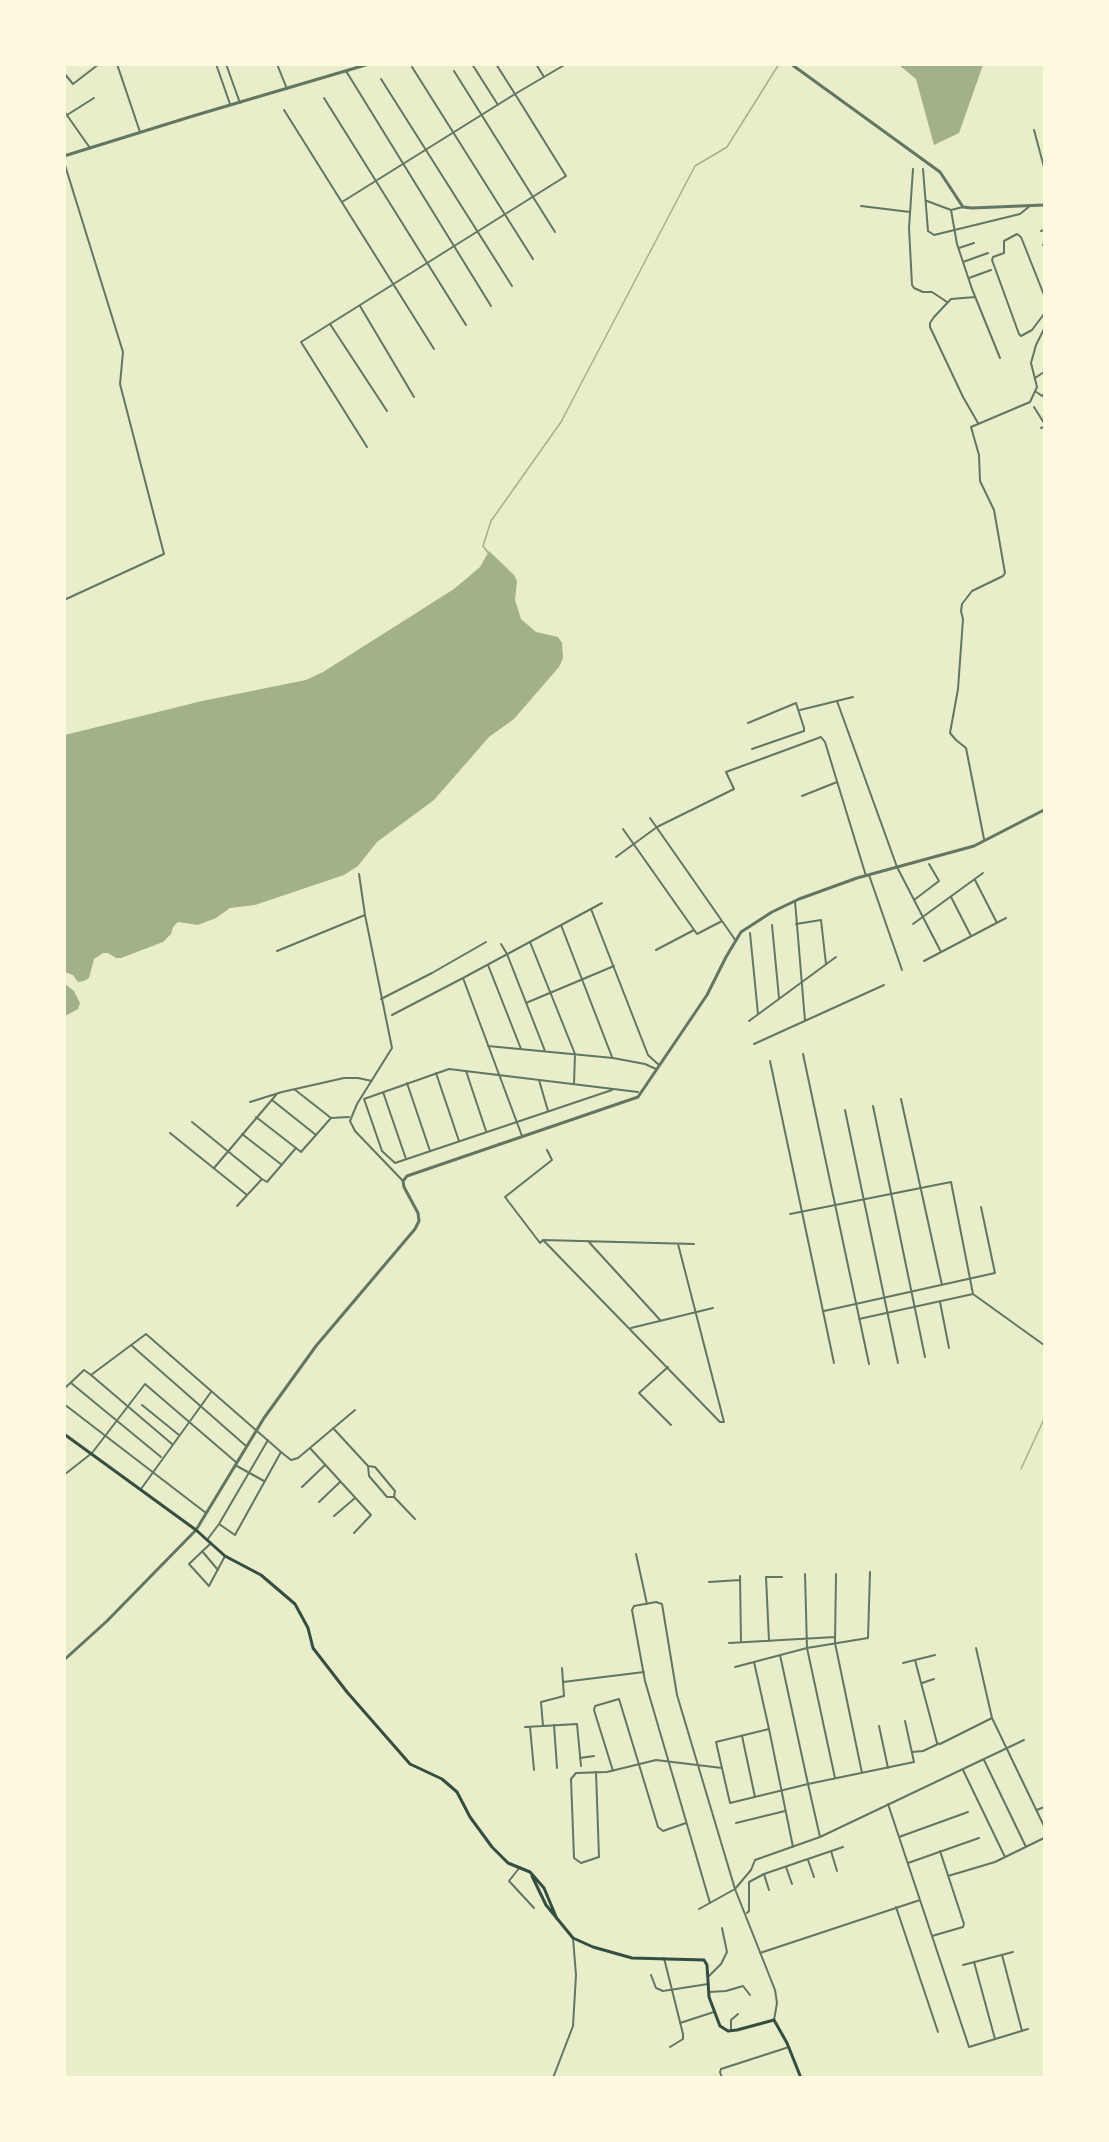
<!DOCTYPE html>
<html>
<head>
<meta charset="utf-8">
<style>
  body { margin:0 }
  #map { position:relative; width:1109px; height:2142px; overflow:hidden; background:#e9edc9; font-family:"Golos Text",sans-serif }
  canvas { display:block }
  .frame { position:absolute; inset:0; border:66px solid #fefae0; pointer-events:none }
</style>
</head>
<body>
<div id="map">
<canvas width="1109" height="2142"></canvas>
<div class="frame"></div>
</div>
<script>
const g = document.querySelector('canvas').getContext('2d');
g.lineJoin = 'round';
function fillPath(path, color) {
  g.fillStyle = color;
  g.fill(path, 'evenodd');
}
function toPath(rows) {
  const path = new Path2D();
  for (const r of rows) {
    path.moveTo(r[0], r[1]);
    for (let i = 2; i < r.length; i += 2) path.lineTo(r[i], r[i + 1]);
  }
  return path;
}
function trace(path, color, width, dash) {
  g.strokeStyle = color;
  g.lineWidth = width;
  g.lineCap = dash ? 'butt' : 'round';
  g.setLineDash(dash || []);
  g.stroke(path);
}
fillPath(toPath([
  [899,65,983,65,959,133,934,145,916,79],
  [489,551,514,575,517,581,515,600,521,619,536,632,558,637,562,643,563,658,559,667,514,719,489,737,434,800,377,842,358,866,344,875,255,905,230,908,216,918,198,925,178,922,173,927,171,934,163,942,121,958,116,958,108,953,103,953,94,959,89,978,84,981,78,982,73,975,65,972,65,735,202,701,306,680,323,672,454,589,480,567],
  [65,984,74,991,80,1003,78,1009,65,1016]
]), '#a3b18a');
trace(toPath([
  [489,554,483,546,491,521,561,422,695,166,727,147,779,64],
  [1021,1469,1044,1419]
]), '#a3b18a', 1.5);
trace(toPath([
  [117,64,140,132],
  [216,64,230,104],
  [226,64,240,103],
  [277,64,287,89],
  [472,64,498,105],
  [496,64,515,94,566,64],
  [536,64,544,77],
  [412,67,533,259],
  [346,71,491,306],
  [454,71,555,232],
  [64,73,73,84,99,64],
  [381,79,512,286],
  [324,98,466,325],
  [284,110,434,349],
  [64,111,90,148],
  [67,115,94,98],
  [1034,130,1044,167],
  [64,162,123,352,120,384,164,554,64,600],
  [913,169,909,228,912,285,914,288,923,292,932,292,947,302],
  [923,169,928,231,934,235,1020,214,1030,206],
  [927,201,951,210,963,207],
  [342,202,515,94,566,176,301,342,367,447],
  [861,206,910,212],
  [951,210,957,244,972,289,1000,358],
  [1041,231,1044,230],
  [1043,245,1044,244],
  [959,248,974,243],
  [963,262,988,253],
  [969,278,991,270],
  [1044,295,1021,237,1017,234,1004,241,1004,253,993,257,992,260,1019,334,1021,336,1032,330,1044,314],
  [975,297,951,299,934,317,930,323,930,327,963,397,978,423],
  [360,306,414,397],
  [330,324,387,411],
  [1035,378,1044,372],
  [1035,391,1042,396,1044,394],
  [1034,407,1044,423],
  [1041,428,1044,427],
  [837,701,897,867,941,952],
  [800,710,853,697],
  [748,723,796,703,804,728,804,731,752,749],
  [802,796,837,782],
  [650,818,736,941],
  [623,829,697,934,722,921],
  [984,839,966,748,956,740,950,733,958,689,963,619,961,611,962,604,972,591,1003,576,1005,573,994,510,980,481,979,455,971,427,1030,402,1037,387,1031,363,1036,345,1044,329],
  [616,857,657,827,734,789,726,772,821,737,825,742,866,876],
  [359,874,365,915,392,1048,357,1104,350,1121,355,1131,403,1181],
  [869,875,902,970],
  [975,880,997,923],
  [951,897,971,936],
  [914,900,939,881,929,864],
  [795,901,805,1021],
  [591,909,648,1055,659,1065],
  [796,924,821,920,826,964],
  [913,924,983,873],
  [561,925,612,1057],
  [772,925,779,998],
  [750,933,758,1014],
  [530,942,575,1054,574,1084],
  [501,944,507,954,545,1051],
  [656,950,694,930],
  [277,951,365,915],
  [924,961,1006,918],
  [488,965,521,1049],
  [463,978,602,903],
  [381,999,432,973,486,942],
  [526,1003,614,966],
  [392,1015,463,978,522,1136],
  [749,1021,836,957],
  [754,1044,884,985],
  [488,1046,613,1058,645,1064,656,1069],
  [803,1054,869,1364],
  [770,1061,834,1363],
  [466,1071,486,1131],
  [436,1073,459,1141],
  [539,1080,548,1111],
  [407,1083,430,1151],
  [612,1090,395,1163,382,1151,364,1099,449,1069,638,1092],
  [383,1092,406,1159],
  [901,1099,942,1285],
  [272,1100,316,1135],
  [250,1102,282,1092,344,1078,358,1078,372,1081],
  [873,1106,925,1357],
  [845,1110,898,1363],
  [256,1117,296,1148],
  [331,1118,349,1117],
  [192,1122,262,1179],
  [170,1133,247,1195],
  [242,1134,282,1165],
  [547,1150,552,1160,505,1197,540,1243,543,1240,694,1244],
  [214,1168,276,1095],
  [237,1206,262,1179,267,1182,296,1148,301,1152,331,1118,294,1089],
  [790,1214,951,1182,973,1294,1044,1345],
  [543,1240,720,1422,724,1422,678,1244],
  [588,1241,661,1321],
  [940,1302,949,1348],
  [824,1311,995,1273,981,1207],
  [859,1319,973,1294],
  [631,1328,713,1308],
  [131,1345,246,1446],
  [668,1367,639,1393,671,1425],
  [91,1375,172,1444],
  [71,1383,161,1457],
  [64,1389,84,1370,91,1375,146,1334,281,1452,235,1535,219,1524,268,1440],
  [64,1404,206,1513],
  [142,1405,179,1435],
  [333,1428,368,1466,369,1476,387,1497,394,1497,415,1519],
  [310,1448,371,1515,354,1533],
  [281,1452,291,1460,298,1458,355,1410],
  [235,1465,264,1481],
  [368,1466,375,1467,395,1491,394,1497],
  [64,1475,92,1453,145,1384,237,1463],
  [302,1487,325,1465],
  [141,1489,211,1392],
  [319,1502,340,1482],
  [334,1516,355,1498],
  [207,1540,219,1524],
  [210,1544,189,1564,209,1586,225,1556],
  [202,1551,218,1570],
  [636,1554,647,1604],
  [805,1574,807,1648,835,1778],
  [836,1574,835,1643,862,1773],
  [740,1576,741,1642],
  [709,1582,740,1580],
  [769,1641,766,1577,782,1577],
  [729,1643,835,1637],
  [976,1648,992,1718],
  [915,1660,937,1743,940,1744,992,1718,1044,1826],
  [754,1662,769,1729,716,1742,730,1803,808,1784,780,1655],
  [903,1663,935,1655],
  [735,1667,807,1648,868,1638,870,1572],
  [562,1668,563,1682],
  [922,1683,934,1679],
  [554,1725,557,1768],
  [543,1726,577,1724,581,1766],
  [879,1726,888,1768],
  [525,1727,543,1726,541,1702,564,1696,563,1682,644,1672],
  [530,1727,534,1770],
  [769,1729,793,1847],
  [742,1736,755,1797],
  [912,1752,923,1751,938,1744],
  [580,1758,594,1756],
  [984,1760,1026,1847],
  [963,1770,1005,1857],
  [613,1771,594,1710,595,1706,619,1699,658,1827,663,1831,686,1823],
  [596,1772,599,1857,581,1863,574,1858,571,1779,576,1773,607,1772,656,1760,722,1768],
  [888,1804,969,2047,1028,2029],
  [1037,1810,1044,1807],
  [736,1823,785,1811],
  [820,1837,808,1784,914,1762,905,1721],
  [899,1837,968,1812],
  [831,1851,837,1871],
  [808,1860,814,1877],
  [908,1863,979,1838],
  [520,1867,509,1881,534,1908],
  [786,1867,792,1884],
  [764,1874,769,1890],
  [948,1876,995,1862,1044,1838],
  [896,1907,938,2032],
  [699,1909,735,1889,677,1695,662,1604,656,1602,634,1606,632,1610,645,1681,710,1903],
  [747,1913,749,1911,749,1882,764,1874,843,1847],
  [932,1936,963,1927,964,1924,940,1851],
  [760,1953,920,1900],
  [1002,1955,1022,2031],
  [664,1958,683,2034,683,2039,670,2047],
  [974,1962,995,2039],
  [963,1965,1013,1952],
  [651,1975,656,1988,663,1991,708,1984],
  [708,1977,721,1964,727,1952,722,1928],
  [709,1992,726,1991,743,1986,750,1995],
  [774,2020,777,2003,775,1990,735,1889,751,1870,755,1860,820,1837,1024,1740],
  [680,2023,714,2012],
  [731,2030,731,2020,738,2014],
  [553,2078,573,2026,576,1975,573,1938],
  [722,2078,720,2072,721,2069,789,2047]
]), '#617663', 2);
trace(toPath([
  [791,64,940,172,963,207,972,208,1044,205],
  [64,156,193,116,369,64],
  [64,1660,107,1621,196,1530,264,1418,316,1346,415,1229,419,1221,418,1213,404,1187,403,1181,407,1176,638,1097,707,995,726,957,741,932,772,912,799,899,857,878,974,846,1044,810]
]), '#617663', 3);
trace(toPath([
  [64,1434,196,1530,225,1556,261,1575,295,1604,308,1628,313,1648,347,1692,410,1764,442,1779,457,1792,470,1817,492,1847,508,1863,530,1872,544,1888,557,1919],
  [532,1876,546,1905,573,1938,593,1947,632,1958,704,1960,707,1965,709,1997,720,2026,728,2031,737,2030,774,2020,787,2043,801,2078]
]), '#344e41', 3);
</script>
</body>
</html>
